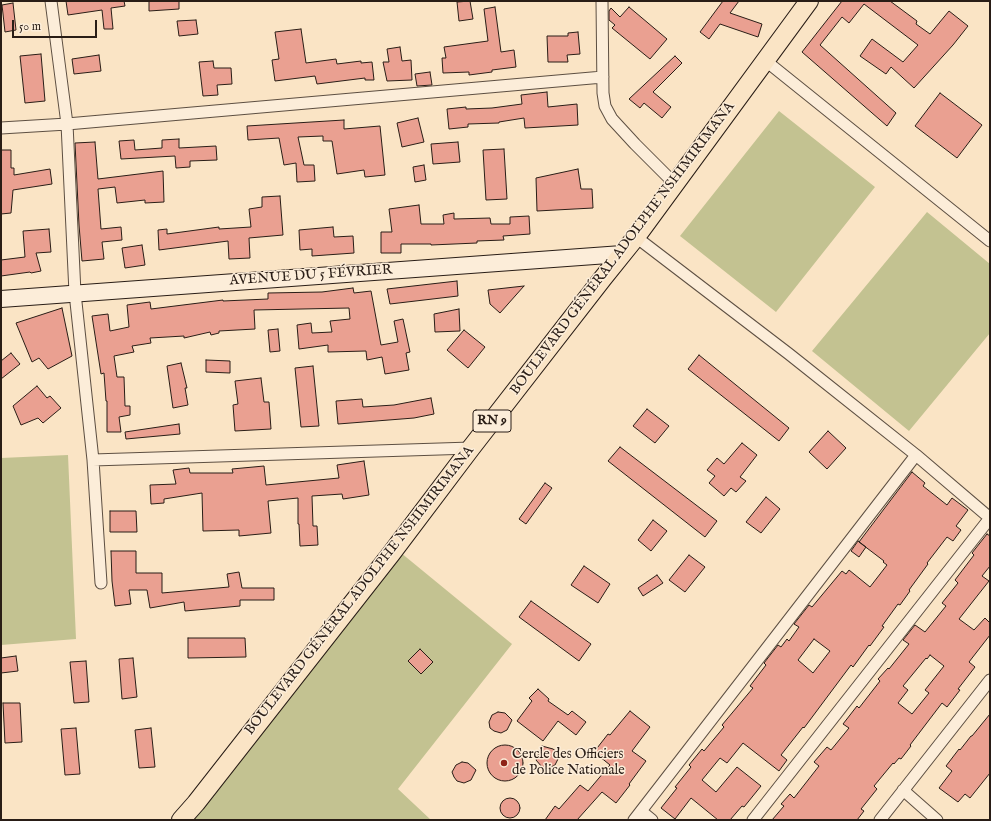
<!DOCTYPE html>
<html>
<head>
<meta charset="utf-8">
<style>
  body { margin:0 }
  #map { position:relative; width:991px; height:821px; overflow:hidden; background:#fae4c5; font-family:"IM FELL English",serif }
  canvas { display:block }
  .frame { position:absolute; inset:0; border:2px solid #291d16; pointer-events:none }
  .scale { position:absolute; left:12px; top:20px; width:85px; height:18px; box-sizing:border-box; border:2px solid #291d16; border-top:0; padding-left:5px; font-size:12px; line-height:14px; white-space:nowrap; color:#291d16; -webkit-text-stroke:3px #fcedd9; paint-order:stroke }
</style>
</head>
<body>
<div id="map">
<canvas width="991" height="821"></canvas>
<div class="frame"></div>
<div class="scale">50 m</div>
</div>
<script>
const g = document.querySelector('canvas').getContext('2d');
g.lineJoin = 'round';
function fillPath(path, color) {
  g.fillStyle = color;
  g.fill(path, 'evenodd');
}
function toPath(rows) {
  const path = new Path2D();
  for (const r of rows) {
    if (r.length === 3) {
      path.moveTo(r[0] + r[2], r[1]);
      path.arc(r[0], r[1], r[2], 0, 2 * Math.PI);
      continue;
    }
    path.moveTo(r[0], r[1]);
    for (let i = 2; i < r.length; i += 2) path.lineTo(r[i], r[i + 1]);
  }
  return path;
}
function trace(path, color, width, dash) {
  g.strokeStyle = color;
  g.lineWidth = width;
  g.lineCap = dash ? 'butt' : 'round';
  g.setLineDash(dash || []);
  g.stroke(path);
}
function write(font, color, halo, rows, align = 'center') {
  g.font = font + ' "IM FELL English",serif';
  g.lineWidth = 3;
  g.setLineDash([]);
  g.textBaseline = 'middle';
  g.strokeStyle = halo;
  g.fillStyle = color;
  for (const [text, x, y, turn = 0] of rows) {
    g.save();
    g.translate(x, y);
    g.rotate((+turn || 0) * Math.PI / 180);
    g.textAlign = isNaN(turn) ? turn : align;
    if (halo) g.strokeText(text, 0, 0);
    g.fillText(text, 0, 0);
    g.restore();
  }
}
fillPath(toPath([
  [779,111,875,187,776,312,680,236],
  [927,212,990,264,990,333,909,431,812,351],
  [68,455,76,639,1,645,1,458],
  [395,548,512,644,398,789,431,820,188,820]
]), '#c3c291');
const building = toPath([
  [66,1,124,1,125,6,111,8,113,29,104,29,102,10,68,15,66,1],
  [149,1,179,1,179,9,149,11,149,1],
  [470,1,473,19,459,21,457,2,470,1],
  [723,1,739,1,730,13,762,24,758,37,720,24,709,39,700,32,723,1],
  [842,1,890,1,917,21,916,24,930,34,949,11,968,26,953,45,914,88,891,67,886,74,860,56,872,39,903,62,918,45,864,4,849,23,842,17,820,45,896,113,887,126,802,52,842,1],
  [13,3,16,30,5,32,2,5,13,3],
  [495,7,501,52,514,50,516,67,492,70,492,72,469,75,469,72,443,73,442,58,446,58,444,47,488,41,484,9,495,7],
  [629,7,667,39,650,59,612,28,615,25,609,20,609,11,611,8,620,17,629,7],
  [196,20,198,34,179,36,177,21,196,20],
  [301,29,306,63,336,59,337,64,361,61,361,63,372,62,374,80,365,80,365,78,317,84,315,76,275,81,272,60,279,59,275,32,301,29],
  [578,32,580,54,567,55,568,62,548,62,547,36,568,36,568,33,578,32],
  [400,47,402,61,411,60,412,80,387,81,383,62,389,62,387,49,400,47],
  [41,54,45,101,25,103,20,56,41,54],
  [99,55,101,71,74,74,72,59,99,55],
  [675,56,682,63,653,92,671,107,662,118,644,103,640,108,629,99,675,56],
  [213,61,214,68,231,68,232,84,217,85,218,95,203,96,199,62,213,61],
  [430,72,432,85,417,86,415,74,430,72],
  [547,92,548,107,577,104,578,125,525,128,524,118,499,122,499,123,468,124,468,127,449,129,447,109,466,107,466,109,492,108,522,104,521,95,547,92],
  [940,93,982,125,957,158,915,126,940,93],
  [418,118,424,142,402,147,397,123,418,118],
  [344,120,344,129,380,126,385,175,365,177,364,170,337,174,332,141,323,141,323,136,298,137,304,165,314,165,315,181,297,182,296,163,284,165,279,138,248,140,247,126,344,120],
  [179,139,179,148,216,146,217,160,190,161,190,167,176,168,175,156,121,159,119,141,134,140,135,150,162,148,162,140,179,139],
  [95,142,98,179,163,171,164,202,145,203,145,200,117,203,115,187,98,189,101,229,121,227,122,240,102,242,104,259,82,261,79,225,75,143,95,142],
  [458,142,460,162,433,164,431,144,458,142],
  [504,149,507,199,486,200,483,150,504,149],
  [1,150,11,150,11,168,14,168,14,175,50,169,52,184,13,190,11,213,1,214,1,150],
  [424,165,426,180,415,182,413,167,424,165],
  [578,169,581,189,592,189,593,208,537,211,536,178,578,169],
  [280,196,283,235,249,238,250,258,229,259,228,241,159,250,158,230,167,229,167,234,219,227,219,229,251,227,249,209,262,207,262,197,280,196],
  [419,205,421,224,444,224,443,215,454,213,454,219,490,218,491,224,510,224,510,217,529,216,530,234,503,236,504,240,477,241,477,243,431,245,431,244,401,244,401,253,381,253,381,232,392,232,389,209,419,205],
  [333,227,334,237,353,236,354,253,312,256,312,249,300,250,299,230,333,227],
  [49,229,51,252,36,253,41,271,31,273,30,272,1,276,1,260,25,257,23,231,49,229],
  [142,245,145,265,125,268,122,248,142,245],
  [457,281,458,296,390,304,387,289,457,281],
  [524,286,500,313,490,304,488,290,524,286],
  [353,288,354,293,371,291,381,345,398,342,394,321,403,319,410,352,406,353,409,370,385,374,382,357,367,360,366,351,328,352,328,345,299,349,297,325,311,323,312,333,332,332,330,321,350,319,349,308,254,310,255,329,219,331,219,333,211,335,210,332,184,338,184,336,150,338,151,343,132,346,134,352,114,356,117,377,124,377,125,406,130,406,130,415,119,417,121,432,107,432,107,401,106,401,104,373,101,374,92,316,108,314,110,331,129,327,127,305,150,302,151,309,223,300,223,301,268,299,268,293,322,292,353,288],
  [62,308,72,356,48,369,39,358,32,362,16,323,62,308],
  [459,309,460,331,435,332,434,314,459,309],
  [278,329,280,351,270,352,268,330,278,329],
  [464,330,485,347,468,368,447,350,464,330],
  [11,353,20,364,1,379,1,361,11,353],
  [699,355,789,428,779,441,688,369,699,355],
  [206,360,230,361,230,373,206,372,206,360],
  [181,363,187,388,185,388,188,405,173,408,167,366,181,363],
  [313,366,319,426,301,427,295,368,313,366],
  [261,378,264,402,269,402,271,429,235,431,233,405,238,404,235,381,261,378],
  [37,386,47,398,50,396,61,408,43,423,38,418,21,425,13,406,37,386],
  [431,398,434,414,414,418,338,424,336,401,362,399,363,407,394,405,431,398],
  [647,409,669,426,655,443,633,426,647,409],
  [179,424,180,434,126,439,125,432,179,424],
  [828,431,846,448,827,469,809,452,828,431],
  [742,443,757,455,740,477,746,481,736,492,731,488,724,496,709,483,715,476,707,470,717,458,724,464,742,443],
  [620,447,717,521,705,537,608,461,620,447],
  [364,461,369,495,343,499,342,494,312,496,313,526,317,526,318,545,300,546,299,524,298,524,298,498,268,501,271,533,239,536,239,530,203,531,202,493,164,499,164,503,151,504,150,485,176,484,173,470,189,468,190,473,233,473,232,469,264,466,266,485,339,478,337,465,364,461],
  [912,472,925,483,923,486,947,505,952,498,968,510,956,526,961,530,953,541,947,537,927,563,928,564,909,590,910,591,900,605,898,604,882,626,884,627,870,646,869,645,853,667,851,665,804,728,803,727,781,755,787,760,779,771,743,743,727,763,720,758,702,780,716,792,737,767,761,786,744,807,742,806,730,820,718,820,691,798,675,819,661,808,677,788,675,787,691,767,689,765,702,749,704,751,724,727,722,725,753,688,750,686,766,665,764,663,778,645,781,647,787,639,789,641,799,627,794,624,809,605,812,607,842,571,846,574,849,570,870,587,887,565,883,562,884,561,859,542,912,472],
  [814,639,830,651,813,673,798,660,814,639],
  [545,483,552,488,526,524,519,519,545,483],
  [766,497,780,509,761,533,746,522,766,497],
  [110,511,136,511,137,532,110,532,110,511],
  [653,520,667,531,651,551,638,540,653,520],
  [987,534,990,536,990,566,982,576,989,581,959,619,974,630,985,618,990,623,990,635,969,662,975,667,958,689,960,690,947,707,942,703,910,745,911,746,901,759,899,758,894,764,893,763,874,786,877,789,861,809,864,811,857,820,772,820,784,806,781,804,790,794,794,798,819,766,814,762,827,747,831,750,849,728,843,724,857,706,859,708,880,681,878,679,888,668,889,669,909,644,903,640,915,625,925,632,946,606,942,603,958,583,955,580,974,555,972,553,987,534],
  [930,655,944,666,925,690,929,693,912,714,898,703,908,690,903,686,926,658,927,659,930,655],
  [858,541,866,547,859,557,851,551,858,541],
  [111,551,136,551,136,573,162,573,162,593,229,587,227,574,239,572,242,588,274,588,274,600,240,600,240,606,185,611,184,602,150,608,147,590,129,590,131,604,115,606,112,581,111,551],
  [689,555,705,567,685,592,669,580,689,555],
  [584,566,610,584,598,603,571,585,584,566],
  [657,575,663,583,643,596,638,588,657,575],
  [531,601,591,644,579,661,519,617,531,601],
  [188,638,245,638,246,657,188,658,188,638],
  [420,649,433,662,421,674,408,661,420,649],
  [16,656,18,671,1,673,1,658,16,656],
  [133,658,137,697,122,699,119,659,133,658],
  [86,661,89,702,74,703,70,662,86,661],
  [538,689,549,699,548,701,568,715,572,711,586,722,576,735,558,721,543,741,517,721,532,701,529,698,538,689],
  [3,703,20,703,22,742,5,743,3,703],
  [630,711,650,727,632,751,646,761,629,784,630,785,616,803,602,792,577,820,545,820,555,806,559,809,580,785,588,791,610,765,594,752,608,734,610,735,630,711],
  [498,712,505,713,512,720,507,730,501,733,494,731,490,728,489,722,492,715,498,712],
  [990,714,990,773,970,798,965,794,958,802,939,788,952,771,946,766,959,749,960,750,971,736,972,736,990,714],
  [76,728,80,774,65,775,61,729,76,728],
  [151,728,155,767,139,768,135,730,151,728],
  [505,763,18],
  [542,746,553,749,557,752,558,759,555,765,549,768,542,767,536,760,542,746],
  [462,762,468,763,476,770,471,780,464,783,457,781,454,777,452,772,456,765,462,762],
  [510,808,10]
]);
fillPath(building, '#eaa091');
trace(building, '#291d16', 1);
const street = toPath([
  [51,1,67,124,75,293,93,460,101,583],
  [602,1,603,93,605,106,612,119,635,144,675,184],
  [766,61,990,241],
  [1,128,67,124,603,77],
  [636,237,789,354,916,455,990,518],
  [93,460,471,448],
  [903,790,937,820],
  [641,811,652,820],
  [634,820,916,455],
  [753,820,990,518],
  [880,820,990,680]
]);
const secondary = toPath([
  [1,299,622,254]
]);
const primary = toPath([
  [181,820,196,803,391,554,471,448,603,278,636,237,809,1]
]);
trace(street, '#5d4f42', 13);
trace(secondary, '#291d16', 18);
trace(primary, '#291d16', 20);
trace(street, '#fcedd9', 11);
trace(secondary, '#fcedd9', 16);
trace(primary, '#fae4c5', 18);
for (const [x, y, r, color] of [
  [504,763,4,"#8f2418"]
]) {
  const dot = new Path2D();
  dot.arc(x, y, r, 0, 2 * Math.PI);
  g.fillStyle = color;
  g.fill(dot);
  trace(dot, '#fcedd9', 1.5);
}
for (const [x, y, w] of [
  [492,421,38]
]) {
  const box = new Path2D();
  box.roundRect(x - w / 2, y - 11, w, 22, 3);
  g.fillStyle = '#fcedd9';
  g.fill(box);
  trace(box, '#291d16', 1);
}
write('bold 13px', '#291d16', null, [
  ["RN 9",492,421]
]);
write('14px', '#291d16', '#fcedd9', [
  ["BOULEVARD GÉNÉRAL ADOLPHE NSHIMIRIMANA",623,249,-53],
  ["AVENUE DU 5 FÉVRIER",311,276,-4],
  ["BOULEVARD GÉNÉRAL ADOLPHE NSHIMIRIMANA",360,591,-52]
]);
write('14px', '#291d16', '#fcedd9', [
  ["Cercle des Officiers",512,755],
  ["de Police Nationale",512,771]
], 'left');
</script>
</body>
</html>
